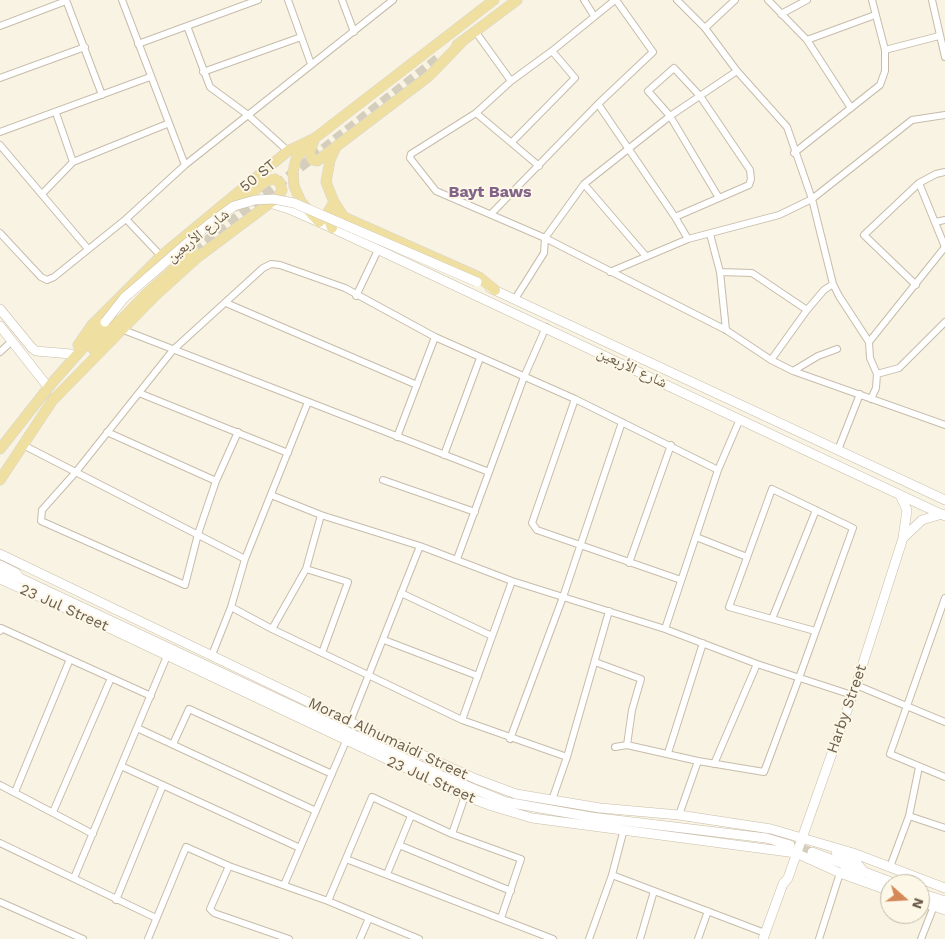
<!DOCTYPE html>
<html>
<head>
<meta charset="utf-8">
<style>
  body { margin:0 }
  #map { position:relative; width:945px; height:939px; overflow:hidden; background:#f8f3e2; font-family:"Work Sans",sans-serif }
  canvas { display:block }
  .north { position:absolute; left:880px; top:874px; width:50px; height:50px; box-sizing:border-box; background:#fcf7e7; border:1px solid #c2b9a9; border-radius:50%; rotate:109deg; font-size:14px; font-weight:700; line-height:20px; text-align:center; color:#6c5d4c }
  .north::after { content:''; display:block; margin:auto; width:18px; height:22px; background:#d38856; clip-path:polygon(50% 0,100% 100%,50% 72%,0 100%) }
</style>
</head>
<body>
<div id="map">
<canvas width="945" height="939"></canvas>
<div class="north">N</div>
</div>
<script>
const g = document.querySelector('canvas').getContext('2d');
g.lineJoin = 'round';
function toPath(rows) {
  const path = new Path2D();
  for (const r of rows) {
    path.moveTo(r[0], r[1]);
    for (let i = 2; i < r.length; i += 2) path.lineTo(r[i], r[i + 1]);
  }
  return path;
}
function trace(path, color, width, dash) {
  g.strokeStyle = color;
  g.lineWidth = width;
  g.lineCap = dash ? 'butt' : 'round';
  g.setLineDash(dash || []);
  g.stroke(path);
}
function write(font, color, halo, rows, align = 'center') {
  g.font = font + ' "Work Sans","Noto Naskh Arabic",sans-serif';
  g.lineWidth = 4;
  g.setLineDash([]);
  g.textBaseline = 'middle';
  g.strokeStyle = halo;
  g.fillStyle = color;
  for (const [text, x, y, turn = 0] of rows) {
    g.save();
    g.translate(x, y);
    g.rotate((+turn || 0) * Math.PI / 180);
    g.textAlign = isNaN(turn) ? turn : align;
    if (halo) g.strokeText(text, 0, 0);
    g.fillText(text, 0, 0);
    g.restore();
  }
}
trace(toPath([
  [790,845,812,852]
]), '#d5cebc', 9, [9, 4.5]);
trace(toPath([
  [194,251,440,57]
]), '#d5cebc', 10, [10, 5]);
const street = toPath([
  [66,0,102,95],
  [122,0,185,165],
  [288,0,311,64],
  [342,0,354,32],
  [584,0,594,16],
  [615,0,552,51,511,81,476,113,411,154,410,158,436,191,545,238,726,330,771,360,793,371,945,425],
  [677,0,705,28,737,71,787,127,812,199,833,284,839,296,869,342,870,358,877,374,876,388,871,399],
  [768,0,807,40,851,108],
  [932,0,945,57],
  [781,14,807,0],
  [0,26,66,1],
  [187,26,210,87,248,115,288,151],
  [705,28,735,0],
  [475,31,511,81],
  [807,40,875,15],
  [138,44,258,0],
  [885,50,939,36],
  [203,72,301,37],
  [0,78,85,47],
  [598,104,675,217,688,239],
  [56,113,73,162],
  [476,113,539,166],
  [0,132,150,77],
  [512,142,575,78,552,51],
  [0,145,88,249],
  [794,153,880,85,885,71,885,50,872,0],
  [919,183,945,247],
  [584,184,645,255],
  [42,194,73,162,167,124],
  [491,214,598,104,653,52,616,0],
  [675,217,719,198,749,185,751,179,750,170,700,96,674,68,648,91,670,116,719,198],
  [126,219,161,256],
  [935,222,945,220],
  [0,233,41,277,47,280,54,277,126,219,185,165,393,0],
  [710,234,720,272,726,330],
  [610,272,688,239,779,215,812,199,912,120,945,115],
  [720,272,752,273,807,310],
  [916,285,864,235,919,183,936,174,945,172],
  [356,296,378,250],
  [515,299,544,253,545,238,584,184,670,116,737,71],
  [226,303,417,385],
  [121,329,489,472],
  [869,342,945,247],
  [0,352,12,341],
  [771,360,807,310,824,290,833,284],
  [793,371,818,356,837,349],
  [877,374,899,368,945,322],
  [139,393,288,453],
  [575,399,532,523,537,530,681,580],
  [107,432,216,481],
  [238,432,216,481,198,534,185,585,41,521,42,510,75,473,173,350,263,268,271,264,280,265,345,288,435,337,575,399,718,470],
  [397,437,435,337],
  [23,445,245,559],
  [838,450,860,394],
  [444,455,480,358],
  [383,480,475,512],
  [271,495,321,515,420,546,512,581,665,629,757,664,852,695],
  [696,537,747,557],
  [457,559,524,377,546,327],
  [629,563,671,445],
  [306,569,348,582,322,653],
  [401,593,492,636],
  [945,598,890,754,945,777],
  [231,607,272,629,462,720,567,757],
  [772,619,816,510],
  [272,629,306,569,321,515],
  [665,629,718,470,740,419],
  [0,631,1,628,151,696],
  [384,640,478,676],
  [212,655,231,607,245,559,308,402],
  [595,662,641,679,632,710,627,745],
  [856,685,945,722],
  [462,720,512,581],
  [350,722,420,546],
  [137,728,316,811],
  [510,739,563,597,622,422],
  [173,744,189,709,332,774],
  [615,747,627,745,698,761,764,772,799,678,853,528,772,489,729,607,815,631],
  [668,753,703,643],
  [714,764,757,664],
  [121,766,300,848],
  [0,785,93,834],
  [15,792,70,659],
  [552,800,567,757,609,611],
  [53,812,111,678],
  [679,815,698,761],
  [909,816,945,828],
  [452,834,465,796],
  [0,843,156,918],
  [399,845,511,891],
  [346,859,553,939],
  [229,866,210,909,214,913,289,939],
  [890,867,909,816,919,767],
  [387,874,411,816],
  [612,875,765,933],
  [74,878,167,656],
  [284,885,346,741],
  [116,900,163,785],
  [328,901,372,797,452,834,521,859,501,918],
  [0,902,83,939],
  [148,939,186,847,229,866,328,901,419,939],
  [360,939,369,918],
  [589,939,612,875,624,829],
  [640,939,654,891],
  [698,939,708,911],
  [819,939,840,873],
  [921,939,934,906]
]);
const secondary = toPath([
  [266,205,270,203,289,209,332,228,945,516],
  [490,288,945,500],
  [0,309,32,348,36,351,71,354],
  [0,326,48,387],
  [903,538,922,520,942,514],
  [0,554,350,722,476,779,516,794,600,808,679,815,771,829,853,853,945,888],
  [0,565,16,573,20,578],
  [0,573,20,578,442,776,506,802,591,817,766,838,790,845],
  [0,579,94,621,465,796,492,806,532,818,796,853,840,873,890,891],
  [812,852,896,884],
  [836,852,856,862,864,872,845,869],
  [920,893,945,901],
  [920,901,945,910],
  [763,939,783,884,788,878,856,685,903,538,907,510,900,495]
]);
const primary = toPath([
  [457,45,517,0],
  [315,138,309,153,313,160,317,161,429,76,462,42],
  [307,143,296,159,293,172,294,186,301,202,319,222,327,214,334,202],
  [335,149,330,160,326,182,334,202,344,217,479,277,495,290],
  [332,228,329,220,337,213],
  [78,345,91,326,161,256,236,194,288,151,315,138,494,0],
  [93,349,146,294,194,251],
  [51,402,156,295,198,257,278,197,282,190,280,183,275,179,266,181,236,206],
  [0,449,52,383,111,316],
  [0,480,54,398]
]);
trace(street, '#c7bcab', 8);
trace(secondary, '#cabda9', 10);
trace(primary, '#d9d5d0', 11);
trace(street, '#fff', 6);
trace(secondary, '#fff', 9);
trace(primary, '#efe0a2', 10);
const secondaryBridge = toPath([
  [105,322,124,298,208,225,234,206,255,200,273,199,294,203,477,282]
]);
trace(secondaryBridge, '#cabda9', 10, []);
trace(secondaryBridge, '#fff', 9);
write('15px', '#6c5d4c', '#fcf7e7', [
  ["50 ST",258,176,-39],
  ["شارع الأربعين",198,236,-39],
  ["شارع الأربعين",632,368,25],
  ["23 Jul Street",64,608,24],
  ["Harby Street",847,709,-71],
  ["Morad Alhumaidi Street",388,739,25],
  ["23 Jul Street",431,780,24]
]);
write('bold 16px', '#826489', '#fcf7e7', [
  ["Bayt Baws",490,192]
]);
</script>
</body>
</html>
